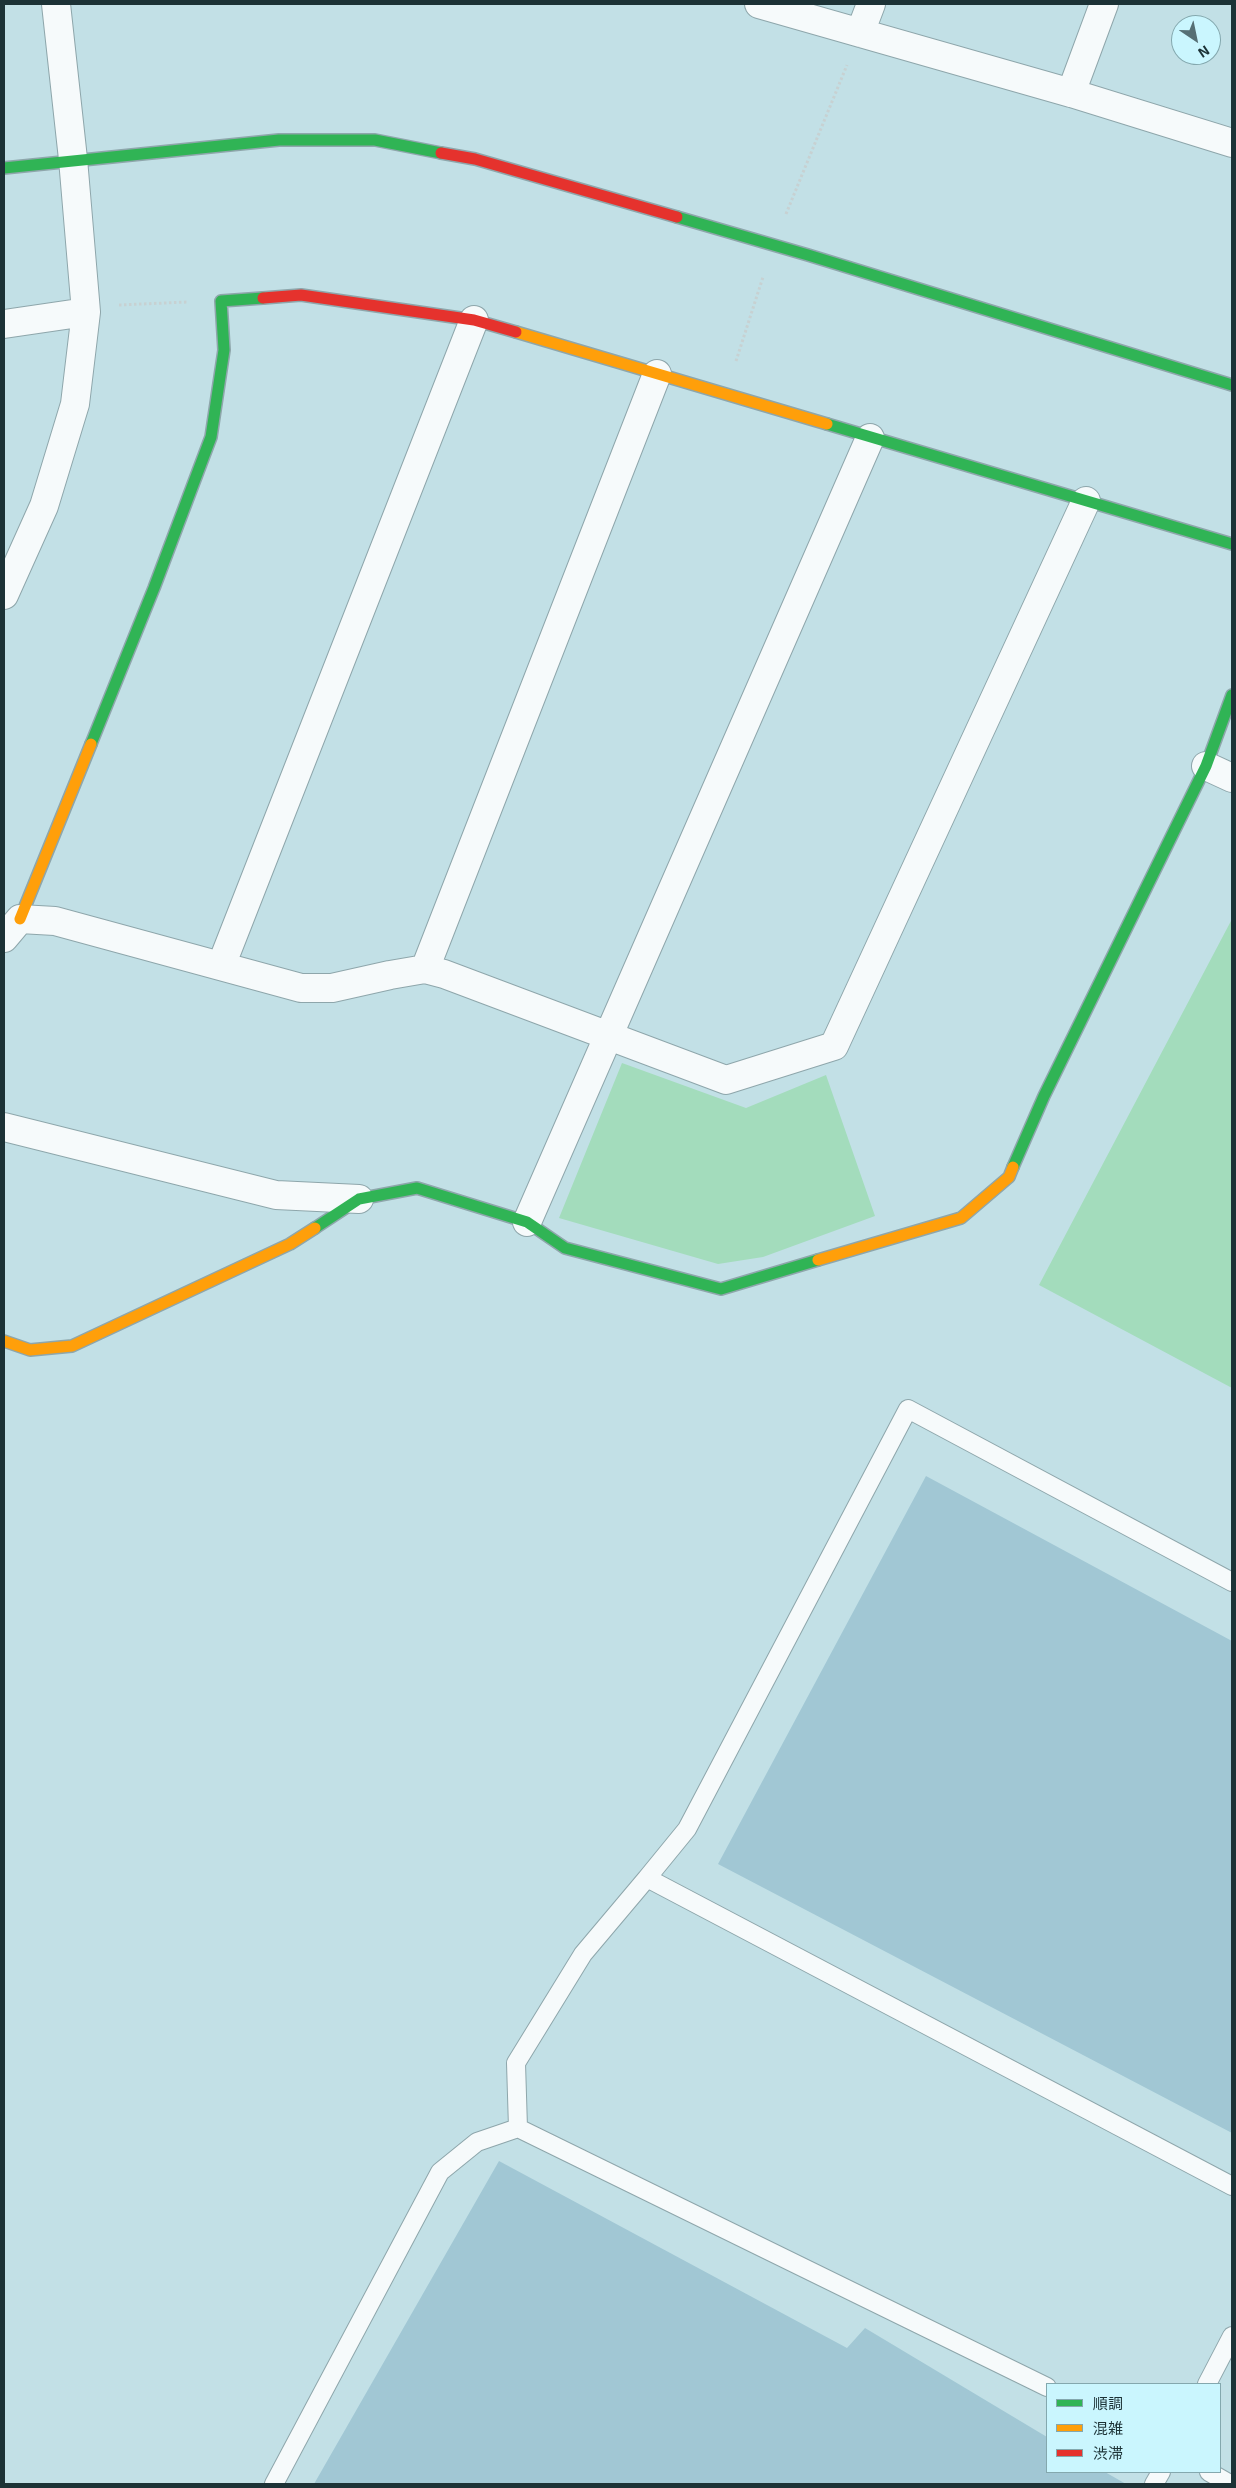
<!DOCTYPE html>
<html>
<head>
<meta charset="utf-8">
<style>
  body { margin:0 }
  #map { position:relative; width:1236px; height:2488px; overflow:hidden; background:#c2e0e6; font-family:"Exo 2","Noto Sans JP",sans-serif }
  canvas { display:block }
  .frame { position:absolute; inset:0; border:5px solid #1c3236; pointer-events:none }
  .legend { position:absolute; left:1046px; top:2383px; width:175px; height:90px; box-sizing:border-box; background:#caf6fe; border:1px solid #84a8ae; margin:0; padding:6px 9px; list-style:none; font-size:15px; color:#1c3236 }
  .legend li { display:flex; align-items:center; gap:10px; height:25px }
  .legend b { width:25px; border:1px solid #84a8ae }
  .north { position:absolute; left:1171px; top:15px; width:50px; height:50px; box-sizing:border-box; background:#caf6fe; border:1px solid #84a8ae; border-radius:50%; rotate:146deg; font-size:14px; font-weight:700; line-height:20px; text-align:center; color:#1c3236 }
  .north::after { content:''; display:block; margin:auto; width:18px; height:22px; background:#566f74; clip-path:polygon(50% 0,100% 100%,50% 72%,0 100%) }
</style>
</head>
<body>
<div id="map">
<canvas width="1236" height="2488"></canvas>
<div class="frame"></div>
<ul class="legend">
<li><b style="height:6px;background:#30b455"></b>順調</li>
<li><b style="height:6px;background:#ff9f0a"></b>混雑</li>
<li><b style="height:6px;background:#e5322d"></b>渋滞</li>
</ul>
<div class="north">N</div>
</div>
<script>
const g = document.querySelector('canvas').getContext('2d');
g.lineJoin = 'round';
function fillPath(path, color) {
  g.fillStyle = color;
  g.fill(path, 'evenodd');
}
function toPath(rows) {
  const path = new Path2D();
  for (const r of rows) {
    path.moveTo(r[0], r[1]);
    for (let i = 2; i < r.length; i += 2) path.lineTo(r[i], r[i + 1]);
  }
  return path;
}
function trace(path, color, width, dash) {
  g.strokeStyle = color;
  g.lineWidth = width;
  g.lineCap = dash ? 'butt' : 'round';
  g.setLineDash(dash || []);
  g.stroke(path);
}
fillPath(toPath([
  [1232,919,1232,1388,1039,1285],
  [622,1063,746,1108,826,1075,875,1216,763,1257,718,1264,559,1218]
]), '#a3dcbc');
fillPath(toPath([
  [926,1476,1232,1641,1232,2133,718,1864],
  [499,2161,847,2348,865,2328,1047,2437,1047,2472,1105,2472,1126,2484,314,2484]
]), '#a1c7d4');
const lane = toPath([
  [647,1878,687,1829,908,1409,1232,1582],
  [518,2128,516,2063,583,1954,647,1878,1232,2186],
  [1207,2384,1232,2336],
  [1209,2472,1230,2484],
  [274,2484,440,2172,477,2142,518,2128,1047,2387],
  [1154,2484,1161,2472]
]);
const street = toPath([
  [759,4,1071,93,1232,143],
  [860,33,871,4],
  [1071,93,1104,4],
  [4,324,86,312],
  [4,595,44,506,75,404,86,312,73,159,56,4],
  [1206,766,1232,778],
  [4,938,20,919,55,921,301,988,332,988,390,975,425,969,444,974,726,1080,834,1046,1086,501],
  [221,966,474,320],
  [425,969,657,374],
  [4,1127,276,1195,359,1199],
  [527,1222,870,438]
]);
const fast = toPath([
  [4,168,279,140,375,140,441,153],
  [677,217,808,255,1232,385],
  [827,424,1232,544],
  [91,744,154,588,211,437,224,350,221,301,263,298],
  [1013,1167,1044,1096,1206,766,1232,695],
  [315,1228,359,1199,417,1188,527,1222,565,1248,721,1289,818,1260]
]);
const slow = toPath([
  [516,332,827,424],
  [20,919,91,744],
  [818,1260,961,1218,1009,1177,1013,1167],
  [4,1341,30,1350,72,1346,290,1244,315,1228]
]);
const jam = toPath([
  [441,153,475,159,677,217],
  [263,298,301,295,474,320,516,332]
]);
trace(lane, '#8ea6ab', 20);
trace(street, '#8ea6ab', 30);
trace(fast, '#8ea6ab', 14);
trace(slow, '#8ea6ab', 14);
trace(jam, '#8ea6ab', 14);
trace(toPath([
  [786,214,847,65],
  [119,305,187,302],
  [736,361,763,277]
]), '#c7d1d2', 3, [2.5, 2.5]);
trace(lane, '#f6fafb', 18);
trace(street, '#f6fafb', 28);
trace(fast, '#30b455', 11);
trace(slow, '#ff9f0a', 11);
trace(jam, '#e5322d', 11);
</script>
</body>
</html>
